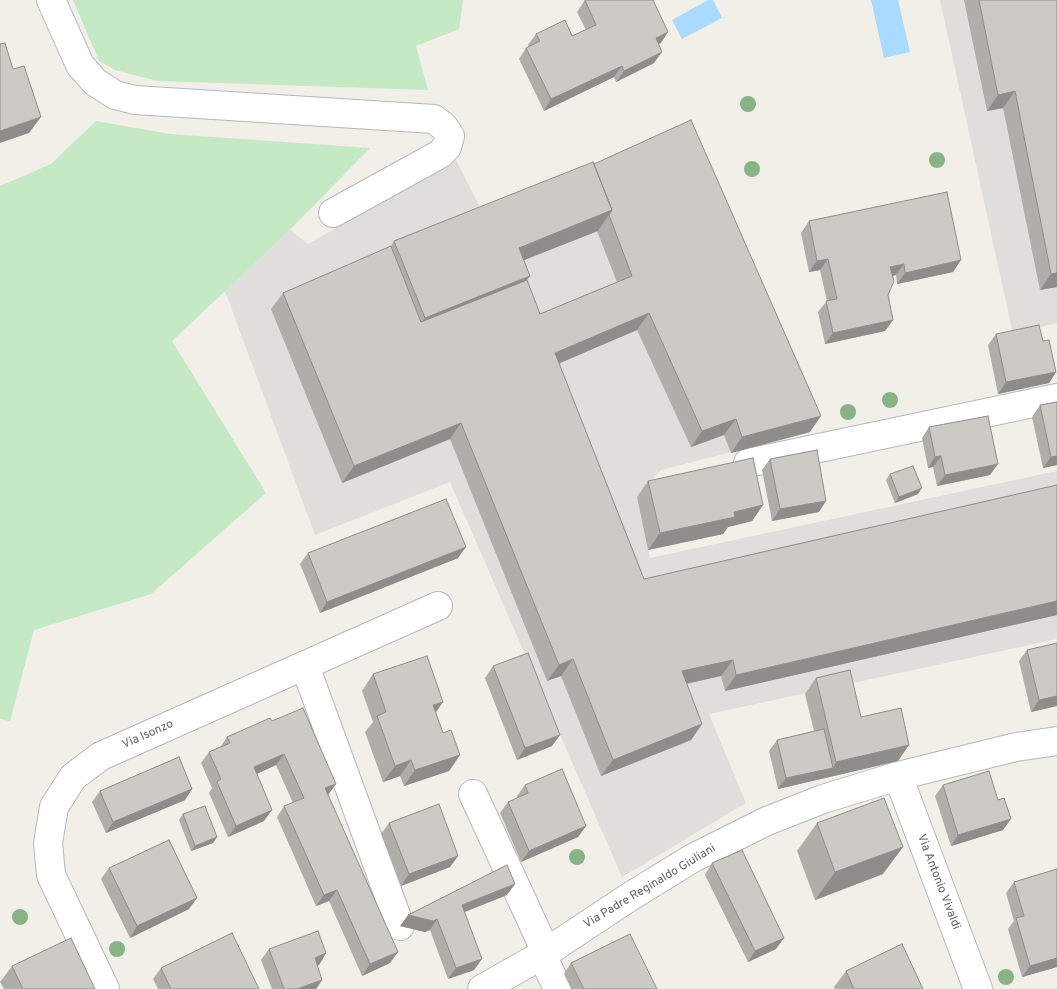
<!DOCTYPE html>
<html>
<head>
<meta charset="utf-8">
<style>
  body { margin:0 }
  canvas { display:block; background:#f1efe8 }
</style>
</head>
<body>
<canvas width="1057" height="989"></canvas>
<script>
const g = document.querySelector('canvas').getContext('2d');
g.lineJoin = 'round';
function fillPath(path, color) {
  g.fillStyle = color;
  g.fill(path, 'evenodd');
}
function toPath(rows) {
  const path = new Path2D();
  for (const r of rows) {
    path.moveTo(r[0], r[1]);
    for (let i = 2; i < r.length; i += 2) path.lineTo(r[i], r[i + 1]);
  }
  return path;
}
function trace(path, color, width, dash) {
  g.strokeStyle = color;
  g.lineWidth = width;
  g.lineCap = dash ? 'butt' : 'round';
  g.setLineDash(dash || []);
  g.stroke(path);
}
function write(font, color, halo, rows, align = 'center') {
  g.font = font + ' Overpass,sans-serif';
  g.lineWidth = 4;
  g.setLineDash([]);
  g.textBaseline = 'middle';
  g.strokeStyle = halo;
  g.fillStyle = color;
  for (const [text, x, y, turn = 0] of rows) {
    g.save();
    g.translate(x, y);
    g.rotate((+turn || 0) * Math.PI / 180);
    g.textAlign = isNaN(turn) ? turn : align;
    if (halo) g.strokeText(text, 0, 0);
    g.fillText(text, 0, 0);
    g.restore();
  }
}
fillPath(toPath([
  [940,0,1057,0,1057,323,1013,334],
  [679,136,810,432,661,470,637,497,650,558,1057,471,1057,639,709,714,746,803,622,877,450,482,315,535,225,291,290,230,308,244,456,160,486,219]
]), '#e0deda');
fillPath(toPath([
  [73,0,463,0,459,29,416,46,428,90,158,81,115,70,99,61],
  [96,121,170,134,370,148,290,230,172,341,266,493,151,594,34,630,10,721,0,719,0,186,51,164]
]), '#c5e8c5');
fillPath(toPath([
  [708,0,713,0,722,18,682,39,672,20],
  [871,0,898,0,910,52,884,58]
]), '#aadaff');
const minor = toPath([
  [51,0,80,65,95,82,115,95,135,100,434,119,444,127,450,136,447,147,440,154,333,213],
  [748,463,1057,398],
  [305,666,400,926],
  [898,776,978,989],
  [473,794,546,952],
  [542,955,558,989],
  [105,989,51,875,48,843,54,807,73,777,101,756,438,606],
  [482,989,542,955,631,896,693,858,767,821,823,799,898,776,1016,747,1057,741]
]);
trace(minor, '#b5b8bc', 30);
trace(minor, '#fff', 28);
g.fillStyle = '#89b387';
for (const [x, y] of [
  [748,104],
  [937,160],
  [752,169],
  [890,400],
  [848,412],
  [577,857],
  [20,917],
  [117,949],
  [1006,977]
]) {
  g.beginPath();
  g.arc(x, y, 8, 0, 2 * Math.PI);
  g.fill();
}
fillPath(toPath([
  [585,0,661,43,659,44,654,63,616,82,614,77,544,111,519,59,526,48,529,47,528,45,536,34,572,36,586,30,577,12],
  [964,0,1057,0,1057,287,1040,290,1003,108,987,111],
  [594,164,810,432,731,453,724,435,691,447,637,330,559,363,644,579,1057,485,1057,615,725,691,721,676,687,684,702,724,691,740,601,776,561,676,547,681,450,439,342,483,271,309,283,293,391,246,394,241],
  [597,231,617,282,540,314,527,280,524,260],
  [809,221,961,260,953,272,897,284,896,275,893,276,888,295,893,320,885,331,825,344,818,312,827,301,820,270,809,272,801,233],
  [996,334,1043,341,1056,372,1049,383,998,394,988,345],
  [1057,402,1057,465,1043,468,1032,417,1040,405],
  [929,427,990,475,937,486,933,467,928,468,922,438],
  [770,459,819,512,772,521,762,470],
  [890,474,918,494,895,503,886,480],
  [648,481,763,505,752,521,728,527,723,534,648,550,637,497],
  [308,553,458,558,320,613,300,564],
  [1057,643,1057,706,1031,712,1019,661,1027,650],
  [493,666,552,746,517,760,485,678],
  [373,674,435,713,443,733,460,755,449,771,404,786,400,776,383,782,365,732,373,722,362,691],
  [816,678,861,717,898,761,778,789,769,751,777,740,814,731,805,694],
  [272,721,328,795,390,963,362,976,329,901,316,906,277,817,284,806,293,803,276,765,256,774,264,821,228,837,209,793,212,788,201,763,209,752,221,746,227,737],
  [525,785,586,826,578,837,521,862,500,813,508,802,518,798,517,796],
  [943,785,1003,830,951,846,935,796],
  [192,789,185,800,106,833,92,802,100,791],
  [183,814,217,837,213,843,191,851,179,820],
  [389,823,458,856,450,867,401,886,381,834],
  [817,823,883,874,815,900,797,851],
  [712,863,776,949,748,962,705,875],
  [109,868,189,909,130,938,101,879],
  [1057,869,1057,967,1022,977,1008,929,1014,921,1006,893,1014,882],
  [507,895,465,912,474,970,448,979,430,930,425,932,400,926],
  [269,949,326,953,319,965,317,965,322,980,316,989,272,989,261,960],
  [571,963,657,989,571,989,564,974],
  [12,966,95,989,4,989,0,982],
  [161,968,259,989,158,989,153,979],
  [846,971,923,989,835,989,834,987]
]), '#afaea9');
fillPath(toPath([
  [668,32,661,43,648,49,656,38],
  [662,52,654,63,616,82,624,71],
  [622,66,614,77,544,111,551,99],
  [1015,91,1003,108,987,111,998,95],
  [41,117,29,133,0,143,0,131],
  [612,210,598,231,504,268,519,248],
  [828,259,820,270,809,272,817,261],
  [961,260,953,272,897,284,905,273],
  [904,264,896,275,882,278,890,267],
  [1057,273,1057,287,1040,290,1051,274],
  [530,276,515,296,410,338,425,318],
  [649,313,637,330,544,370,555,353],
  [893,320,885,331,825,344,833,333],
  [1056,372,1049,383,998,394,1006,382],
  [821,416,810,432,731,453,742,437],
  [736,419,724,435,691,447,702,431],
  [461,423,450,439,342,483,354,466],
  [941,456,933,467,928,468,935,457],
  [1057,456,1057,465,1043,468,1051,457],
  [998,464,990,475,937,486,945,475],
  [922,488,918,494,895,503,899,497],
  [826,501,819,512,772,521,780,509],
  [763,505,752,521,728,527,723,534,648,550,660,533,734,512],
  [466,547,458,558,320,613,327,602],
  [1057,601,1057,615,725,691,736,675],
  [573,659,561,676,547,681,559,665],
  [733,660,721,676,670,687,682,671],
  [1057,696,1057,706,1031,712,1039,700],
  [443,702,432,718,433,705],
  [702,724,691,740,601,776,613,760],
  [560,735,552,746,517,760,525,748],
  [909,745,898,761,778,789,786,778,833,768,836,762],
  [284,754,276,765,246,779,254,767],
  [460,755,449,771,404,786,415,770],
  [411,760,400,776,383,782,395,766],
  [336,784,328,795,317,799,325,788],
  [192,789,185,800,106,833,113,822],
  [272,810,264,821,228,837,236,826],
  [1011,819,1003,830,951,846,958,835],
  [586,826,578,837,521,862,529,851],
  [217,837,213,843,191,851,195,846],
  [903,847,883,874,815,900,835,872],
  [458,856,450,867,401,886,409,874],
  [515,884,507,895,454,916,462,905],
  [337,890,329,901,316,906,324,895],
  [197,898,189,909,130,938,137,926],
  [408,915,437,919,430,930,425,932,400,926],
  [784,938,776,949,748,962,755,951],
  [398,952,390,963,362,976,370,964],
  [326,953,319,965,307,969,315,958],
  [1057,958,1057,967,1022,977,1030,966],
  [482,959,474,970,448,979,456,968],
  [322,980,316,989,297,989]
]), '#8f8d8a');
const building = toPath([
  [585,0,653,0,668,32,656,38,662,52,624,71,622,66,551,99,526,48,540,41,536,34,565,20,572,36,596,25,585,0],
  [979,0,1057,0,1057,273,1051,274,1015,91,998,95,979,0],
  [5,43,13,69,24,66,41,117,0,131,0,44,5,43],
  [691,120,821,416,742,437,736,419,702,431,649,313,555,353,644,579,1057,485,1057,601,736,675,733,660,682,671,702,724,613,760,573,659,559,665,461,423,354,466,283,293,391,246,421,322,527,280,540,314,632,276,609,215,612,210,594,164,691,120],
  [593,162,612,210,519,248,530,276,425,318,394,241,593,162],
  [947,192,961,260,905,273,904,264,890,267,894,281,888,295,893,320,833,333,826,301,837,299,828,259,817,261,809,221,947,192],
  [1039,325,1043,341,1049,340,1056,372,1006,382,996,334,1039,325],
  [1057,402,1057,456,1051,457,1040,405,1057,402],
  [988,416,998,464,945,475,941,456,935,457,929,427,988,416],
  [817,450,826,501,780,509,770,459,817,450],
  [753,458,763,505,734,512,735,517,660,533,648,481,753,458],
  [913,466,922,488,899,497,890,474,913,466],
  [446,499,466,547,327,602,308,553,446,499],
  [1057,643,1057,696,1039,700,1027,650,1057,643],
  [528,653,560,735,525,748,493,666,528,653],
  [427,656,443,702,433,705,443,733,451,730,460,755,415,770,411,760,395,766,377,716,386,712,373,674,427,656],
  [850,670,861,717,901,708,909,745,836,762,816,678,850,670],
  [303,708,336,784,325,788,398,952,370,964,337,890,324,895,284,806,304,798,284,754,254,767,272,810,236,826,217,782,221,779,209,752,230,743,227,737,270,718,272,721,303,708],
  [824,729,833,768,786,778,777,740,824,729],
  [179,757,192,789,113,822,100,791,179,757],
  [562,769,586,826,529,851,508,802,528,793,525,785,562,769],
  [989,771,998,800,1004,798,1011,819,958,835,943,785,989,771],
  [884,798,903,847,835,872,817,823,884,798],
  [439,804,458,856,409,874,389,823,439,804],
  [205,806,217,837,195,846,183,814,205,806],
  [169,840,197,898,137,926,109,868,169,840],
  [742,850,784,938,755,951,712,863,742,850],
  [507,865,515,884,462,905,482,959,456,968,437,919,433,921,408,915,507,865],
  [1057,869,1057,958,1030,966,1016,918,1024,916,1014,882,1057,869],
  [318,931,326,953,315,958,322,980,297,989,284,989,269,949,318,931],
  [232,933,259,989,171,989,161,968,232,933],
  [630,934,657,989,584,989,571,963,630,934],
  [71,938,95,989,23,989,12,966,71,938],
  [902,944,923,989,854,989,846,971,902,944]
]);
fillPath(building, '#cccac5');
trace(building, '#8f8d8a', 1);
write('12px', '#5f6368', '#fff', [
  ["Via Isonzo",148,735,-24],
  ["Via Antonio Vivaldi",938,882,69],
  ["Via Padre Reginaldo Giuliani",650,887,-31]
]);
</script>
</body>
</html>
